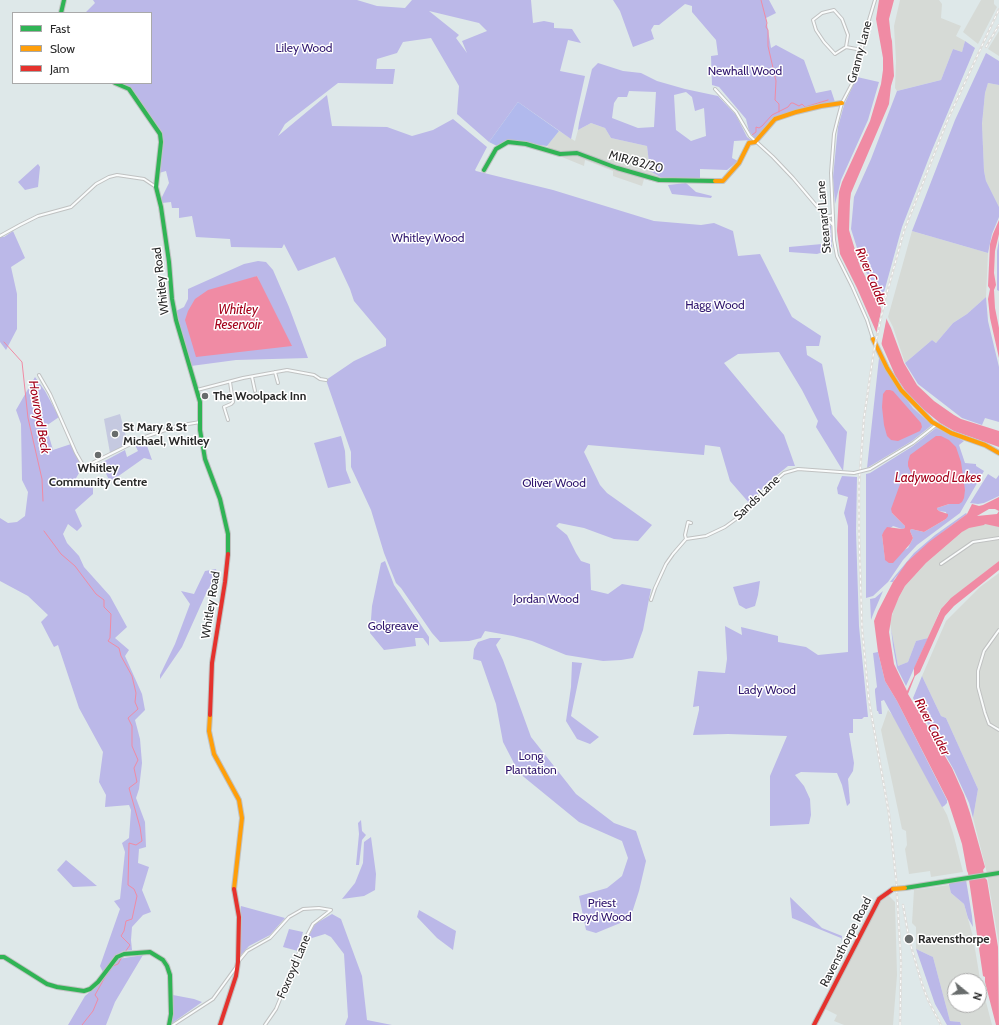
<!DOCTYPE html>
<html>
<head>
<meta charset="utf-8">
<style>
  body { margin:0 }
  #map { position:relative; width:999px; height:1025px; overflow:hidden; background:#dee8e9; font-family:Cabin,sans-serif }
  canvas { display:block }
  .legend { position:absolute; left:12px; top:12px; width:140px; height:72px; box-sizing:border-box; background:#fff; border:1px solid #a9a9a9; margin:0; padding:5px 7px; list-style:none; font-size:12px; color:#292929 }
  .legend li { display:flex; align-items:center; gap:8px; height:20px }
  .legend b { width:20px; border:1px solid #a9a9a9 }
  .north { position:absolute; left:947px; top:973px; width:40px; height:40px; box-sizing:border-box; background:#fff; border:1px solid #a9a9a9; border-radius:50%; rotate:108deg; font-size:11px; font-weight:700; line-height:16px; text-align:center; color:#292929 }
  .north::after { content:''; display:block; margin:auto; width:14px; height:18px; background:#686c6c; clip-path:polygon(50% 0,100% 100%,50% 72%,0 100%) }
</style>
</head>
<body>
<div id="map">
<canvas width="999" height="1025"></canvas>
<ul class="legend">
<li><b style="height:5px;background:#30b455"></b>Fast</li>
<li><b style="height:5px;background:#ff9f0a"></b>Slow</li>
<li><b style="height:5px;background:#e5322d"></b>Jam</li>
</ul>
<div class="north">N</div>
</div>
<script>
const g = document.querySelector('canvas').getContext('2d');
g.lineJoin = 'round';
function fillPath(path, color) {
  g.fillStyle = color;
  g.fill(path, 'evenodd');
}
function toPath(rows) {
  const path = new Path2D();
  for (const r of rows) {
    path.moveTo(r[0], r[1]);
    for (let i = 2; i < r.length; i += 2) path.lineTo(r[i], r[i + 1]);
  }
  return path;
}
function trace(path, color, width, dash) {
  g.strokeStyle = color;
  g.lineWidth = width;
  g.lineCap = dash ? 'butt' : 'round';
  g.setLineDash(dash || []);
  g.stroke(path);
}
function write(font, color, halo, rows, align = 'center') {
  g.font = font + ' Cabin,sans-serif';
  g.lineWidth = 3;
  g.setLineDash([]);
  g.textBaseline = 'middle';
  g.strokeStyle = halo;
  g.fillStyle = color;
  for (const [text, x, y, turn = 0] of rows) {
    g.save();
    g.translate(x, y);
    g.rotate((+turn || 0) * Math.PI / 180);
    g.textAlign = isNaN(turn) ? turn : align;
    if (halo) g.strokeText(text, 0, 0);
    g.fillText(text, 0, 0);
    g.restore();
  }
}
fillPath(toPath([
  [900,0,939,0,942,4,941,18,961,26,956,36,965,41,962,52,953,49,941,80,897,91,895,88,896,61,894,26],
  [981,0,994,0,994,4,997,7,978,44,963,32],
  [999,31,999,56,988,49],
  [988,83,999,85,999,207,986,181,984,171,982,125,985,93],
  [591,123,605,128,611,138,647,146,650,171,662,178,660,183,644,179,642,186,613,176,613,171,585,160,584,166,562,157,547,146,559,131,575,141,578,130],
  [912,231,988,253,986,297,967,314,953,323,936,343,932,340,905,363,893,327,888,317],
  [985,523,999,526,999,561,948,601,940,610,928,638,916,641,908,662,898,666,890,623,895,605,905,586,926,563,962,532,969,527],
  [999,573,999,944,986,869,973,818,978,789,946,718,941,716,922,676,946,621,980,587],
  [888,710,894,717,947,815,953,833,963,872,931,877,930,871,909,874,905,849,907,845,906,831,902,829,881,730],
  [949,885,951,893,964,904,973,937,980,979,992,1025,961,1025,960,1022,950,1021,933,957,916,949,916,927,912,923,914,890],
  [955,981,979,981,979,1005,955,1005],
  [889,896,895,902,897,975,893,1025,844,1025,834,1021,837,1015,823,1008,877,903]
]), '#d6dad6');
fillPath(toPath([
  [93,0,357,0,377,6,405,8,412,0,531,0,533,23,544,21,554,23,554,28,572,29,581,43,568,40,560,71,585,76,571,139,518,102,489,142,457,114,459,86,431,38,403,42,397,53,377,59,376,69,395,69,393,84,338,83,285,124,278,136,327,95,332,126,387,127,412,136,433,130,453,119,487,147,475,170,476,171,553,190,654,221,701,225,714,223,733,231,738,256,760,254,792,317,821,336,819,346,806,346,807,355,822,364,832,414,847,432,843,471,816,427,818,421,802,390,779,352,738,354,724,363,784,435,795,466,788,466,766,484,750,504,730,481,720,447,705,445,704,455,588,445,584,452,600,485,607,493,652,525,638,541,614,539,584,528,559,523,556,526,567,535,576,553,581,561,590,564,591,590,608,594,622,584,651,589,643,630,633,658,621,660,603,661,566,655,532,641,513,636,485,631,481,638,469,641,440,642,432,633,401,588,396,583,384,553,371,510,351,467,351,452,326,380,354,361,386,346,386,339,354,301,350,289,335,257,298,271,284,244,282,248,231,247,230,239,196,237,192,216,179,218,179,208,172,208,171,202,162,203,161,199,169,183,166,171,159,173,163,138,162,132,129,87,118,83,151,83,151,13,86,13,86,12,95,3],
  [429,11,479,23,487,31,462,41,467,53,456,38,459,35],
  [613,0,769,0,776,13,766,18,771,48,776,45,804,60,816,93,831,90,835,102,796,110,773,118,755,139,749,131,746,119,719,87,712,85,711,56,718,55,716,40,692,12,692,6,685,4,659,25,654,25,651,30,654,39,633,47,620,11],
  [965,41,975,48,932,150,902,227,881,303,874,286,863,267,851,229,854,197,871,159,897,91,941,80,953,49,962,52],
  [986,53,999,61,999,85,988,83,985,93,982,124,984,171,986,181,999,207,999,217,992,234,988,253,912,231,955,120],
  [598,63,623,71,641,73,657,81,685,89,718,96,736,115,747,137,751,140,734,141,732,158,738,161,727,170,700,169,700,178,662,178,650,171,647,146,611,138,605,128,591,123,578,130,579,123,592,69],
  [629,91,656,92,654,127,638,128,612,118,614,103,618,97,627,97],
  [686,92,692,97,695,111,704,108,706,136,691,141,676,130,674,95],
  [857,77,879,82,868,120,841,180,835,204,833,177,838,127,844,105],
  [38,164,40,167,38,187,25,190,18,182],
  [686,183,696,192,712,196,711,198,672,194,668,185],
  [831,225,832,249,817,254,789,252,789,247,822,244,826,230],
  [13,231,25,258,11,267,17,294,17,329,6,350,0,342,0,236,4,237],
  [999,240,999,291,997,290,997,251],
  [258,261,266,262,273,270,289,307,308,358,236,360,191,366,176,311,184,307,188,299,188,289,244,264],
  [257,276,259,280,188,311],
  [986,297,988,321,999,367,999,422,985,418,982,425,962,418,918,384,905,363,932,340,936,343,953,323,967,314],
  [879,358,897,387,913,408,932,425,912,441,867,468],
  [35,377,45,391,59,417,46,426,53,450,71,444,82,468,72,485,78,481,82,487,93,482,93,494,75,510,82,526,77,531,68,524,63,534,67,543,79,556,84,567,110,596,127,627,115,638,129,650,125,656,142,694,145,710,135,720,140,739,142,763,139,789,136,798,145,822,146,847,139,849,138,863,149,867,142,890,151,912,143,915,132,927,131,940,132,950,123,951,116,955,103,972,100,966,120,909,114,901,120,899,125,852,122,843,129,838,131,810,129,805,105,807,106,795,99,782,103,752,79,708,58,645,54,647,41,622,48,615,28,596,0,581,0,518,8,523,17,522,25,516,28,492,22,480,21,424,16,410],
  [936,428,964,441,959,445,965,463,976,464,976,466,984,471,960,513,917,545,903,560,888,582,873,596,866,598,866,474,870,473,913,446],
  [912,475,959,504,949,504,937,508,937,509,939,511,946,512,947,516,946,519,924,532,911,529,910,531,913,538,908,548,885,559,882,535,893,526,902,529,905,528,905,526,892,513],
  [341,436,345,451,346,470,351,483,328,488,314,443],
  [145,440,152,460,144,458,110,482,101,463,125,450,127,457,138,451,135,445],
  [988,474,996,479,999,475,999,496,984,503,978,504,970,503],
  [842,476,857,477,856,531,859,626,868,717,864,717,862,719,853,719,853,733,849,733,854,763,853,771,848,779,850,803,847,806,842,785,837,773,801,772,795,775,804,786,810,799,811,815,809,824,770,826,770,776,787,736,728,734,693,735,699,710,699,706,693,707,698,671,725,673,727,659,725,626,742,635,741,627,778,636,778,642,806,647,818,655,848,652,848,526,844,513,848,497,838,494,837,488],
  [966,513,967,514,943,532,895,578,893,582,890,582,914,553,935,535],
  [385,561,394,585,429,637,429,646,423,638,415,638,416,646,384,650,370,633,372,606,381,563],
  [216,569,218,578,208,589,182,647,160,679,160,675,175,644,190,604,181,591,194,594,205,571],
  [760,581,758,595,755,606,746,609,739,605,733,587],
  [883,591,874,612,871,620,870,599,875,598],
  [891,628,898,666,908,662,916,641,928,638,906,686,897,668,893,646],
  [490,638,501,638,496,645,503,660,531,737,576,794,614,823,636,831,646,861,639,891,630,919,596,933,586,930,579,896,607,888,622,876,628,858,622,841,579,822,519,773,503,742,496,704,481,661,473,659,474,649,478,642],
  [878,652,885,681,897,701,947,800,947,803,944,806,942,807,884,700,881,701,882,714,879,714,878,711,877,711,875,692,875,689,877,687,873,653],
  [572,662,582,663,571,716,599,737,590,744,577,739,566,721,571,687],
  [922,676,941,716,946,718,978,789,973,818,969,803,954,770,913,698],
  [361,820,362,831,366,835,362,840,359,865,356,865,359,834,358,823],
  [371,837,376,874,375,890,364,896,342,899,355,883,363,863,364,842],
  [66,860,97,886,73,887,57,870],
  [966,880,972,916,973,927,968,918,964,904,951,893,949,885,949,883],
  [790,897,822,928,842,936,841,942,841,938,792,918],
  [241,906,285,918,270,935,249,946,241,955],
  [419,910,456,931,453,950,437,938,417,917],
  [332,914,341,919,362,976,367,1020,392,1025,345,1025,348,1017,344,954,331,937,325,934,312,938,305,943,315,924],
  [289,929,303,932,298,951,283,947],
  [916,949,933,957,950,1021,960,1022,961,1025,947,1025,935,1004],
  [143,955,115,1002,106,1025,68,1025,85,996,98,985,118,959],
  [173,995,194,999,202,1002,171,1024,173,1014]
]), '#bbb8e8');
fillPath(toPath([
  [120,414,128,444,110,453,104,419]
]), '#c5c9e0');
fillPath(toPath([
  [518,102,559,131,547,146,507,141,497,146,489,142]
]), '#b1b9ed');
fillPath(toPath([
  [879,0,894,0,889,19,891,37,892,41,894,76,891,86,889,104,851,193,850,201,849,230,860,266,891,328,904,363,917,385,934,401,954,415,961,419,999,431,999,447,954,431,940,423,923,409,906,392,895,375,857,288,840,254,837,231,839,192,842,182,870,121,881,84,883,70,883,58,876,19],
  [999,220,999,234,995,251,994,273,996,285,994,290,995,308,999,328,999,358,990,318,988,299,990,289,988,286,990,244,993,234],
  [257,276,292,346,196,357,185,320,188,311,195,299,208,290],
  [886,390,890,390,893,391,921,423,922,427,920,431,898,441,891,440,887,436,884,425,882,407,883,394],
  [936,436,941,436,949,440,956,447,961,462,965,490,964,498,962,502,959,504,949,504,937,508,937,509,939,511,948,514,948,516,946,519,924,532,911,529,910,531,913,538,910,544,893,563,889,563,885,560,882,535,884,531,887,527,902,529,905,528,905,526,892,513,891,509,903,476,905,474,912,475,908,466,908,462,910,455],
  [999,497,999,511,995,509,989,509,977,516,997,514,999,511,999,527,985,524,984,525,969,528,962,532,926,563,905,586,899,597,892,614,889,632,894,664,907,691,914,676,914,668,941,609,951,598,999,561,999,570,954,606,945,616,920,672,915,676,908,694,952,768,964,795,970,813,985,867,983,870,985,878,987,880,998,947,999,1025,996,1025,985,982,985,977,983,976,968,873,967,871,962,844,948,801,897,701,885,681,878,652,874,621,878,611,893,582,907,562,929,542,967,514,972,504,979,506,983,505]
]), '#f08ba4');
fillPath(toPath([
  [882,307,887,316,881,346,876,335]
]), '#dee8e9');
trace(toPath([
  [761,0,767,23,766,27,768,30,768,46,776,81,775,100,779,104,779,112],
  [752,135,756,132,756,127,759,128,762,126,772,115,788,107,791,103,793,103,799,106,802,104,805,107,828,100],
  [4,342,22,362,28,418,42,479,43,501],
  [44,531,61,554,75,566,96,594,104,600,104,607,111,614,110,638,108,641,119,648,121,656,132,676,136,693,135,702,138,709,128,718,132,726,132,746,138,760,134,768,137,782,129,788,140,827,142,841,136,845,129,843,128,885,134,889,137,896,132,919,126,921,124,931,121,936,130,945,125,952],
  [82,1025,93,1011,98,999,95,995,105,977,113,966,118,964,123,955]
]), '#f08ba4', 1);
const street = toPath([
  [846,47,835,54,824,42,816,30,813,20,822,13,834,10,842,19,848,35,846,47,862,50],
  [715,89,736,112,750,136,773,157,793,178,826,217,833,215],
  [826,217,833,225],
  [0,236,20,225,38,216,71,207,96,184,109,177,117,175,144,179,156,187],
  [873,339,867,320,852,286,837,256,834,240,831,173,834,134,838,118,842,103,853,82,857,72,866,30,875,0],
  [275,372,278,383],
  [39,375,50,394,76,453,84,467,145,437,177,426,200,422],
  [252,377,255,391],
  [197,390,243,378,287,370,314,375,320,379,326,380],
  [228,420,224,407,231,404,233,402,230,382],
  [870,469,913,443,936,425],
  [686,539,685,535,688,522,691,523],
  [941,564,973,542,999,538],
  [651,600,655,588,666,564,673,554,686,539,706,536,725,527,747,511,769,486,784,473,798,469,854,473],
  [999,630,984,651,978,671,978,687,985,713,989,724,999,730],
  [238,962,247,951,270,938,289,917,303,909,319,908,331,910,313,924,303,943,276,1009,265,1025],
  [173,1025,213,999,237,966]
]);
const fast = toPath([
  [61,13,64,0],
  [115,83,129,89,160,134,161,142,156,187,161,207,169,262,172,299,176,320,200,402,200,430,205,459,220,499,228,534,228,554],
  [484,170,496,149,508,142,526,144,560,154,577,153,617,168,659,180,715,181],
  [905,888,999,873],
  [0,957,4,957,47,984,57,987,84,991,90,989,98,982,117,957,124,954,150,952,163,960,167,966,170,975,171,1014,169,1025]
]);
const slow = toPath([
  [715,181,723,181,739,163,749,143,755,142,775,119,796,112,821,106,842,103],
  [873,339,887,368,901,390,932,422,951,433,985,445,999,453],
  [210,715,209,731,214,754,239,800,242,818,234,889]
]);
const jam = toPath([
  [210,715,212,663,225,582,228,554],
  [220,1025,236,976,238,962,239,917,234,889],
  [814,1025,879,899,893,889]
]);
trace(street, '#c0c2c2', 4);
trace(fast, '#c0c2c2', 6);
trace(slow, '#c0c2c2', 6);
trace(jam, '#c0c2c2', 6);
trace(street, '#fafcfc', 2);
trace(fast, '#30b455', 4);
trace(slow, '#ff9f0a', 4);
trace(jam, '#e5322d', 4);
const rail = toPath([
  [986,47,999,25],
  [903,905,909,939,922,984,928,1000,941,1025],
  [900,1025,901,962,896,878,889,814,869,701,862,628,859,534,859,485,864,418,874,350,885,300,904,231,948,119,999,9]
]);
trace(rail, '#dededc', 2.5);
trace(rail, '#fff', 1, [3]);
const streetBridge = toPath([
  [854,473,870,469]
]);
const slowBridge = toPath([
  [893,889,905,888]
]);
trace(streetBridge, '#c0c2c2', 4, []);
trace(slowBridge, '#c0c2c2', 6, []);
trace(streetBridge, '#fafcfc', 2);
trace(slowBridge, '#ff9f0a', 4);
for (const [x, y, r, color] of [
  [205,396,4,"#686c6c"],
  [115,434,4,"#686c6c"],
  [98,455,4,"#686c6c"],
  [909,939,5,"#686c6c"]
]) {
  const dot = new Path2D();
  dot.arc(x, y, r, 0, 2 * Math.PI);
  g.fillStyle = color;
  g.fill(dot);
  trace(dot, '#fff', 1.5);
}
write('12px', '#2e146c', '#fff', [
  ["Liley Wood",304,48],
  ["Newhall Wood",745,71],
  ["Whitley Wood",428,238],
  ["Hagg Wood",715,305],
  ["Oliver Wood",554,483],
  ["Jordan Wood",546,599],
  ["Golgreave",393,626],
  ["Lady Wood",767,690],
  ["Long",531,756],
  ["Plantation",531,770],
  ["Priest",602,903],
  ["Royd Wood",602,917]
]);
write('12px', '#292929', '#fff', [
  ["Granny Lane",860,52,-75],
  ["MIR/82/20",636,162,15],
  ["Steanard Lane",824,217,-95],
  ["Whitley Road",161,281,-97],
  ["Sands Lane",757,498,-44],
  ["Whitley Road",211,605,-81],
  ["Ravensthorpe Road",846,942,-63],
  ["Foxroyd Lane",294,967,-67]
]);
write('bold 12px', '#292929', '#fff', [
  ["The Woolpack Inn",213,396],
  ["St Mary & St",123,427],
  ["Michael, Whitley",123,441],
  ["Whitley",98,468,"center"],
  ["Community Centre",98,482,"center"],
  ["Ravensthorpe",918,939]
], 'left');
write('italic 13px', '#a4021b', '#fff', [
  ["River Calder",871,277,67],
  ["Whitley",238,310],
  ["Reservoir",238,325],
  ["Howroyd Beck",39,417,80],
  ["Ladywood Lakes",938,478],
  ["River Calder",932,727,63]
]);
</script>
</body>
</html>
